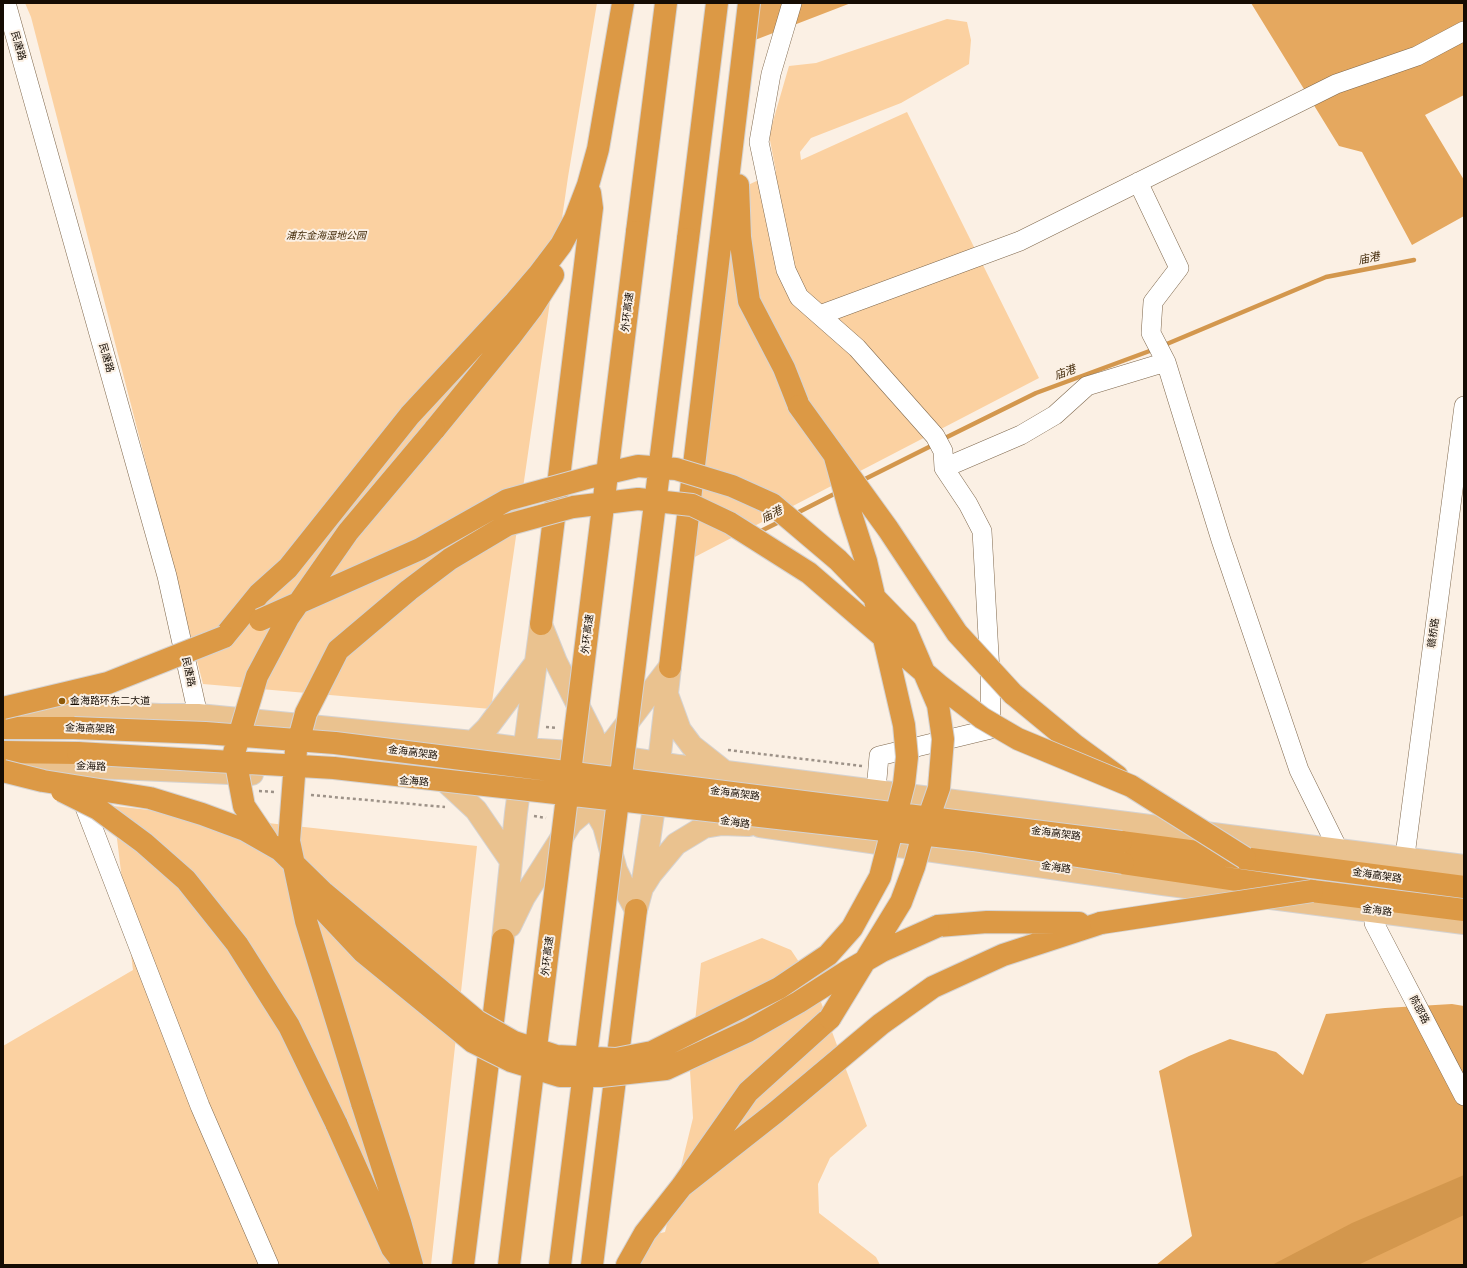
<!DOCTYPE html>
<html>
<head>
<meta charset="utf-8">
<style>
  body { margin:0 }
  #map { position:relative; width:1467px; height:1268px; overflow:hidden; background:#fbf0e4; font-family:"Times New Roman",serif }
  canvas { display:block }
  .frame { position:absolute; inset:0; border:4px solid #150c03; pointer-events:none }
</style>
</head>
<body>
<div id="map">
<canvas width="1467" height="1268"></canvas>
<div class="frame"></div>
</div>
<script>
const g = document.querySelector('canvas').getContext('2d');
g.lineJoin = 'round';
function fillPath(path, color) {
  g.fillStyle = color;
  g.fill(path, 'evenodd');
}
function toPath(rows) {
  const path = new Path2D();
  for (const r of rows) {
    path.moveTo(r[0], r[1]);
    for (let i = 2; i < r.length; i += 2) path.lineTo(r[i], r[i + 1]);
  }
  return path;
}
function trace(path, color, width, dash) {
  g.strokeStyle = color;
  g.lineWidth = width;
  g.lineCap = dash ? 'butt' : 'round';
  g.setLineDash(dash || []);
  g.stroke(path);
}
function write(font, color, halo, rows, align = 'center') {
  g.font = font + ' "Times New Roman","Noto Sans SC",serif';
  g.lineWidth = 4;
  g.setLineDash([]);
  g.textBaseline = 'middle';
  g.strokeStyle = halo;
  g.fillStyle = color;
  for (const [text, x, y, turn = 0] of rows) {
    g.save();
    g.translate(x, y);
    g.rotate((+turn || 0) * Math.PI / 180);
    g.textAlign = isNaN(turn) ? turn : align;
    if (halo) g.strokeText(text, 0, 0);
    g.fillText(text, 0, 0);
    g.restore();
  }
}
fillPath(toPath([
  [25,3,597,3,568,177,491,709,203,684,31,17],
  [947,19,967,22,971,40,969,64,901,103,811,138,800,152,801,160,907,112,1039,378,689,560,735,191,776,172,769,135,789,66,816,63],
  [113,806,477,846,431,1265,3,1265,3,1046,133,970],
  [762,938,791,950,815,986,867,1126,830,1158,818,1184,819,1213,876,1257,880,1265,625,1265,627,1241,665,1232,693,1118,690,1071,701,963]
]), '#fbd1a1');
fillPath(toPath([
  [760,3,851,3,755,40],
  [1251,3,1464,3,1464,95,1425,115,1464,180,1464,216,1412,245,1362,152,1339,146],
  [1452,1004,1464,1006,1464,1265,1156,1265,1192,1236,1159,1071,1189,1056,1230,1039,1276,1052,1303,1075,1326,1014,1385,1008]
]), '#e5a85f');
fillPath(toPath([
  [1464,1175,1464,1215,1358,1265,1272,1265,1352,1223]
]), '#d3974d');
trace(toPath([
  [1162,346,1326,277,1414,260],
  [941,440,1036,393,1155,349],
  [861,481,935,444],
  [793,515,838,492],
  [757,533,781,521]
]), '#d3974d', 4.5);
const minor = toPath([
  [6,3,167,576,198,715],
  [792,3,771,74,759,142,786,270,799,297,857,348,935,436,943,451,944,468,968,504,982,531,990,672,991,729,879,756,876,791],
  [1138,182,1179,268,1153,302,1151,333,1166,362,1221,540,1299,770,1338,849],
  [820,315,1020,241,1336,84,1417,56,1464,31],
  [944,468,1021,435,1055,415,1087,386,1166,362],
  [79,792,200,1106,269,1265],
  [1403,859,1406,848,1464,406],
  [1374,923,1464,1096]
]);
const major = toPath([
  [542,627,556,662,592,733,605,767],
  [668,697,680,730,692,746,725,772],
  [9,711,63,711,161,715,198,715,473,742,525,749,601,754,679,766,1464,866],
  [473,742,487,728,535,664],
  [592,762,615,739,669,668],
  [3,766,70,766,252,774],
  [447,783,476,810,511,861],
  [585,793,604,826,616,870,628,895,636,910],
  [760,826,1163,884,1464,923],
  [644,885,651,874,676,844,704,827,722,824,749,825],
  [636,910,642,888,653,814,670,667],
  [510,926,524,897,571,823,591,806,608,785],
  [503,940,516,813,541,624]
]);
const highway = toPath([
  [738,185,740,237,749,301,784,368,799,406],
  [637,232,666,3],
  [688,239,717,3],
  [434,430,510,337,532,308,553,275],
  [541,624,592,208,590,193],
  [224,637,259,594,288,568,410,415,515,302,539,274,561,245,575,219,588,185,598,149,623,3],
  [670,667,749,3],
  [1013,694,1076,746,1117,776],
  [3,728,74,728],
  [3,752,78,753],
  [1121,842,1464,887],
  [1123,863,1312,891,1464,910],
  [938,926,987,922,1079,923],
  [362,1103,400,1222,412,1265],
  [336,1123,392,1248,405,1265],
  [682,1186,776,1112,881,1024,933,987,1003,955,1101,923],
  [463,1265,503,940],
  [592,1265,636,910],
  [627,1265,645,1233,682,1186,748,1092,830,1018]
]);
trace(minor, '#7f684d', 20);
trace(major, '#d5d3d2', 24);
trace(highway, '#d5d3d2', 24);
trace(toPath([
  [546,727,557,728],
  [728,750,862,766],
  [259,791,276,792],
  [311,795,445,807],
  [534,816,546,818]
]), '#9d9288', 2.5, [3, 3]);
trace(minor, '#fff', 19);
trace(major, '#eac28f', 22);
trace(highway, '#dc9945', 22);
const highwayBridge = toPath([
  [799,406,888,529,957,633,1013,694],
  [260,620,420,549,507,500,591,477,638,466,676,469,732,486,772,504,838,560,906,630,938,705,943,739,939,788,924,831,914,867,901,902,830,1018],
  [3,708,108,683,224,637],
  [74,728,205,733,335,743,1121,842],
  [78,753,334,768,973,840,1123,863],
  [3,771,43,781,150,798,202,814,245,830,280,850,324,893,477,1021,514,1042,556,1056,616,1059,652,1052,779,988,828,955,852,928,880,877,904,784,907,757,904,725,866,561,850,511,835,457],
  [62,791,98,809,144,843,186,880,237,944,289,1026,336,1123],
  [267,840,244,806,234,753,257,676,288,618,348,532,434,430],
  [314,900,363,952,473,1042,511,1061,560,1076,601,1076,666,1069,748,1031,799,1002,846,972,882,951,938,926],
  [1101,923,1312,891],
  [362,1103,306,921,289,841,296,750,306,713,338,650,409,590,450,559,507,525,573,507,638,499,692,505,730,523,809,573,940,686,982,718,1018,739,1131,786,1245,858],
  [509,1265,637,232],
  [560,1265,688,239]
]);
trace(highwayBridge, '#d5d3d2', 24, []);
trace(highwayBridge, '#dc9945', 22);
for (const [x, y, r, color] of [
  [62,701,4,"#8e5a0a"]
]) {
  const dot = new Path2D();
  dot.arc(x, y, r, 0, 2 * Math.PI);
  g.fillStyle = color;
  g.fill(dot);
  trace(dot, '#fbf0e4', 1.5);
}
write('10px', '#150c03', '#fbf0e4', [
  ["民唐路",18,46,74],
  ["外环高速",628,312,-83],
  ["民唐路",106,358,74],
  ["赣桥路",1434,633,-82],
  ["外环高速",588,634,-83],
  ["民唐路",188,672,78],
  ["金海高架路",90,729,2],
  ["金海高架路",413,753,7],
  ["金海路",91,767,2],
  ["金海路",414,782,3],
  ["金海高架路",735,794,7],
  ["金海路",735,823,8],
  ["金海高架路",1056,834,7],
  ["金海路",1056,868,8],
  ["金海高架路",1377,876,8],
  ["金海路",1377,911,7],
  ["外环高速",548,956,-83],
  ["陈邵路",1419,1010,62]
]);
write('italic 10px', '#422a09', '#fbf0e4', [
  ["浦东金海湿地公园",326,236]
]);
write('10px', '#150c03', '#fbf0e4', [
  ["金海路环东二大道",70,701]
], 'left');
write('italic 11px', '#442b0b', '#fbf0e4', [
  ["庙港",1369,259,-11],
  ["庙港",1065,373,-20],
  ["庙港",772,515,-27]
]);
</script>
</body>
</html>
